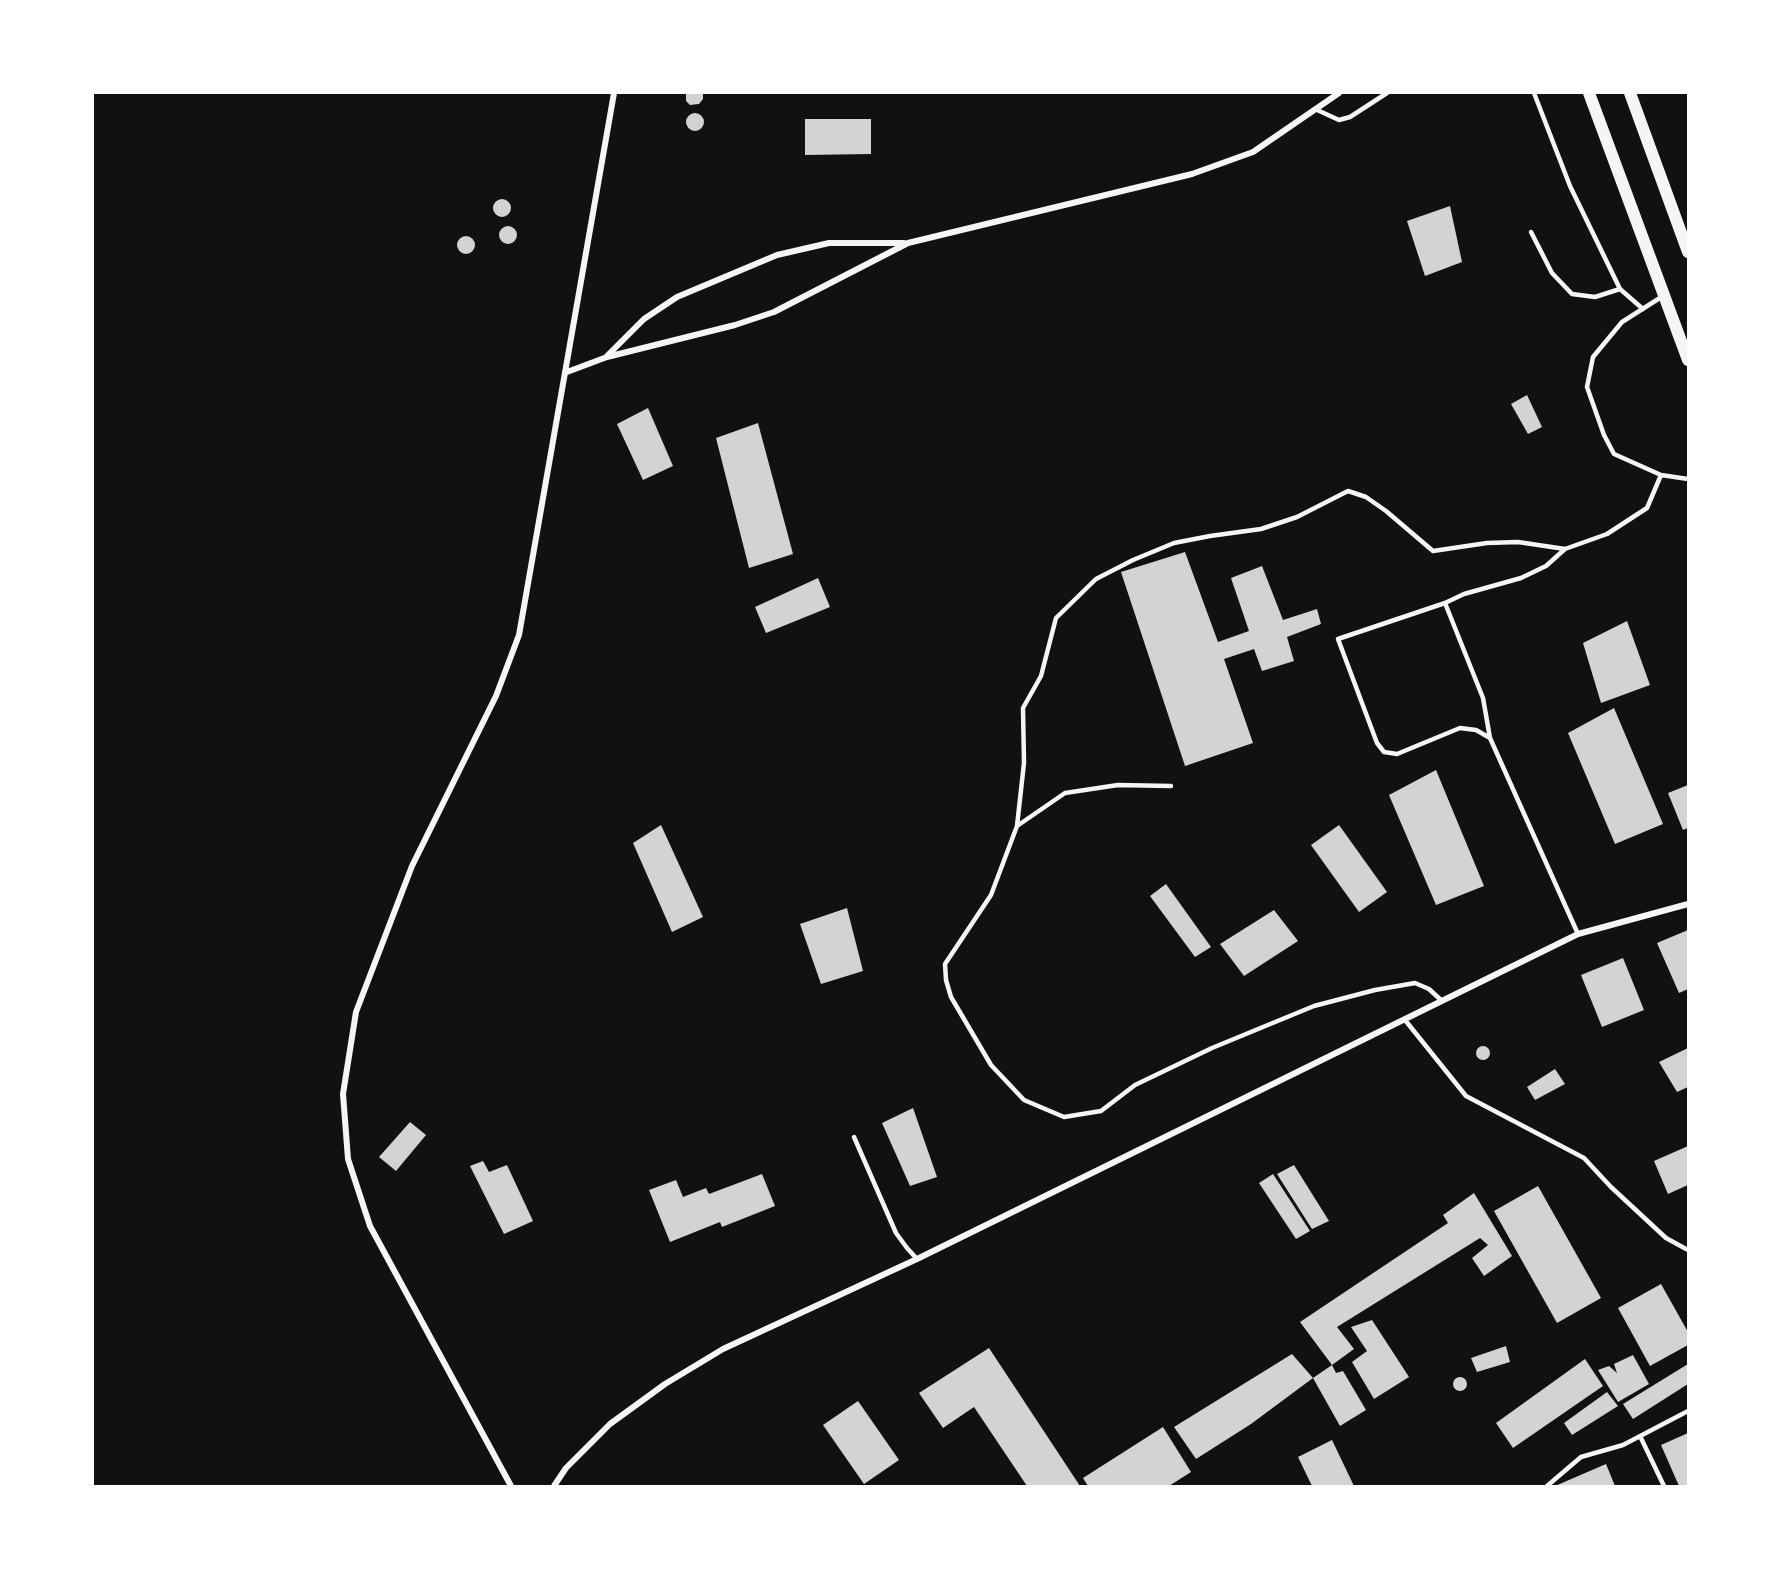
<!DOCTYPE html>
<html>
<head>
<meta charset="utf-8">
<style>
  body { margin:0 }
  #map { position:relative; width:1781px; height:1579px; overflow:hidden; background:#111; font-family:Rubik,sans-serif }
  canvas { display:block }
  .frame { position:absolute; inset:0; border:94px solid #fff; pointer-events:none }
</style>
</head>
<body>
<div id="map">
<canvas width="1781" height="1579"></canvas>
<div class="frame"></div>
</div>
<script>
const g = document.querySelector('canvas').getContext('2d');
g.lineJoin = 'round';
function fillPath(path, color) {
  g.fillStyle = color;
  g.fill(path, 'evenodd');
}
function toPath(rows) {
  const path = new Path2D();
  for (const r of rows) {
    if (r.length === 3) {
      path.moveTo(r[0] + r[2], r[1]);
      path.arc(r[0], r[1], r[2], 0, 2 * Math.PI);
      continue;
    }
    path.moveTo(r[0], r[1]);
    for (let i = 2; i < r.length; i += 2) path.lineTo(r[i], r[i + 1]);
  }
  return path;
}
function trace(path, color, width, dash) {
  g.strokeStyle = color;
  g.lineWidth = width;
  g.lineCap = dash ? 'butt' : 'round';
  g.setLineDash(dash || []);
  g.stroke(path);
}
fillPath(toPath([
  [686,93,703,93,703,99,699,104,690,105,686,101],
  [695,122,9],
  [805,119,871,119,871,154,805,155],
  [502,208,9],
  [1450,206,1462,262,1425,276,1407,221],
  [508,235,9],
  [466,245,9],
  [1527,395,1542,427,1528,434,1511,404],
  [648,408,673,466,643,480,617,424],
  [758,423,793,554,749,568,716,438],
  [1185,552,1218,642,1249,631,1231,578,1262,566,1283,620,1317,609,1321,624,1287,637,1294,661,1262,671,1254,649,1224,659,1253,743,1185,766,1121,572],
  [818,578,830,607,766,633,755,607],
  [1627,621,1650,685,1601,703,1583,643],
  [1614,708,1663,824,1615,844,1568,733],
  [1436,770,1484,886,1436,905,1389,795],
  [1688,785,1688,828,1683,830,1668,793],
  [661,825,703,917,672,932,633,843],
  [1339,825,1387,892,1359,912,1311,845],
  [1166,884,1211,947,1195,957,1150,896],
  [847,908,863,971,821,984,800,924],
  [1274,910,1298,941,1244,976,1220,944],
  [1688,930,1688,989,1679,993,1657,943],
  [1623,958,1644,1010,1602,1027,1581,975],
  [1483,1053,7],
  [1688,1048,1688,1087,1677,1092,1659,1062],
  [1555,1069,1565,1084,1535,1100,1527,1087],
  [913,1108,937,1177,910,1186,882,1123],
  [410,1122,426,1135,396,1171,379,1157],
  [1688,1146,1688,1185,1668,1194,1654,1161],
  [483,1161,489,1172,507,1165,533,1221,504,1234,470,1166],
  [1294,1165,1329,1221,1312,1229,1277,1174],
  [762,1174,775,1206,722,1227,720,1222,670,1242,649,1190,676,1180,683,1197,706,1188,709,1194],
  [1273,1174,1310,1231,1296,1239,1259,1183],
  [1538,1186,1601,1298,1557,1323,1494,1211],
  [1474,1193,1512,1256,1484,1276,1472,1258,1488,1245,1480,1238,1337,1327,1354,1349,1332,1365,1300,1322,1448,1223,1443,1215],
  [1661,1284,1688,1332,1688,1345,1650,1366,1618,1308],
  [1372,1320,1409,1377,1374,1399,1352,1362,1367,1351,1351,1327],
  [1506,1346,1510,1362,1477,1372,1471,1358],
  [989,1348,1080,1486,1027,1486,974,1407,943,1428,919,1393],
  [1292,1354,1313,1378,1251,1424,1196,1459,1174,1427],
  [1633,1355,1649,1384,1618,1402,1598,1370,1609,1366,1617,1373,1614,1364],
  [1585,1359,1603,1386,1513,1448,1496,1423],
  [1688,1364,1688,1384,1633,1419,1623,1404],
  [1332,1365,1336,1373,1343,1371,1366,1410,1340,1426,1313,1378],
  [1460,1384,7],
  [1607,1392,1618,1406,1572,1435,1564,1423],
  [858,1401,899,1460,864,1484,823,1425],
  [1163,1427,1191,1472,1169,1486,1088,1486,1083,1478],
  [1688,1433,1688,1486,1679,1486,1661,1445],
  [1332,1440,1354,1486,1312,1486,1298,1457],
  [1606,1464,1615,1486,1555,1486]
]), '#d3d3d3');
trace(toPath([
  [1534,93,1570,186,1620,289,1643,309],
  [1315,109,1339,120,1350,117,1387,93],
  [1531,232,1552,273,1572,294,1595,297,1620,289],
  [1663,296,1622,322,1593,357,1587,387,1604,435,1614,454,1661,475,1688,479],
  [1565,549,1546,566,1521,578,1464,594,1445,603,1338,639,1377,743,1384,752,1397,754,1460,728,1476,730,1490,738,1578,934],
  [1445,603,1483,698,1490,738],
  [1017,826,1065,793,1118,785,1171,786],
  [1442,1001,1429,989,1415,983,1375,990,1314,1006,1212,1048,1135,1085,1101,1111,1064,1117,1024,1100,991,1065,951,997,946,980,945,964,991,895,1017,826,1024,763,1023,708,1041,676,1056,618,1096,579,1133,560,1174,543,1210,536,1261,529,1297,517,1348,491,1366,497,1386,511,1433,551,1487,543,1518,542,1565,549,1607,534,1647,508,1661,475],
  [1405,1020,1466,1096,1584,1158,1611,1187,1666,1238,1688,1250],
  [854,1137,896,1233,907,1248,917,1259],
  [1640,1436,1664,1486],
  [1547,1486,1581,1457,1623,1445,1688,1411]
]), '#f5f5f5', 4.5);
trace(toPath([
  [607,356,644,319,677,297,777,255,829,243,904,243],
  [567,372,607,357,735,325,774,312,908,243,1192,174,1253,152,1339,93],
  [511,1486,370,1226,348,1159,343,1094,356,1012,412,866,496,696,519,635,614,93],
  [554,1486,566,1468,610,1424,665,1384,723,1349,917,1259,1578,934,1688,904]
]), '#f5f5f5', 6);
trace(toPath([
  [1589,93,1688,360],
  [1630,93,1688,252]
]), '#f5f5f5', 12);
</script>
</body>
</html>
